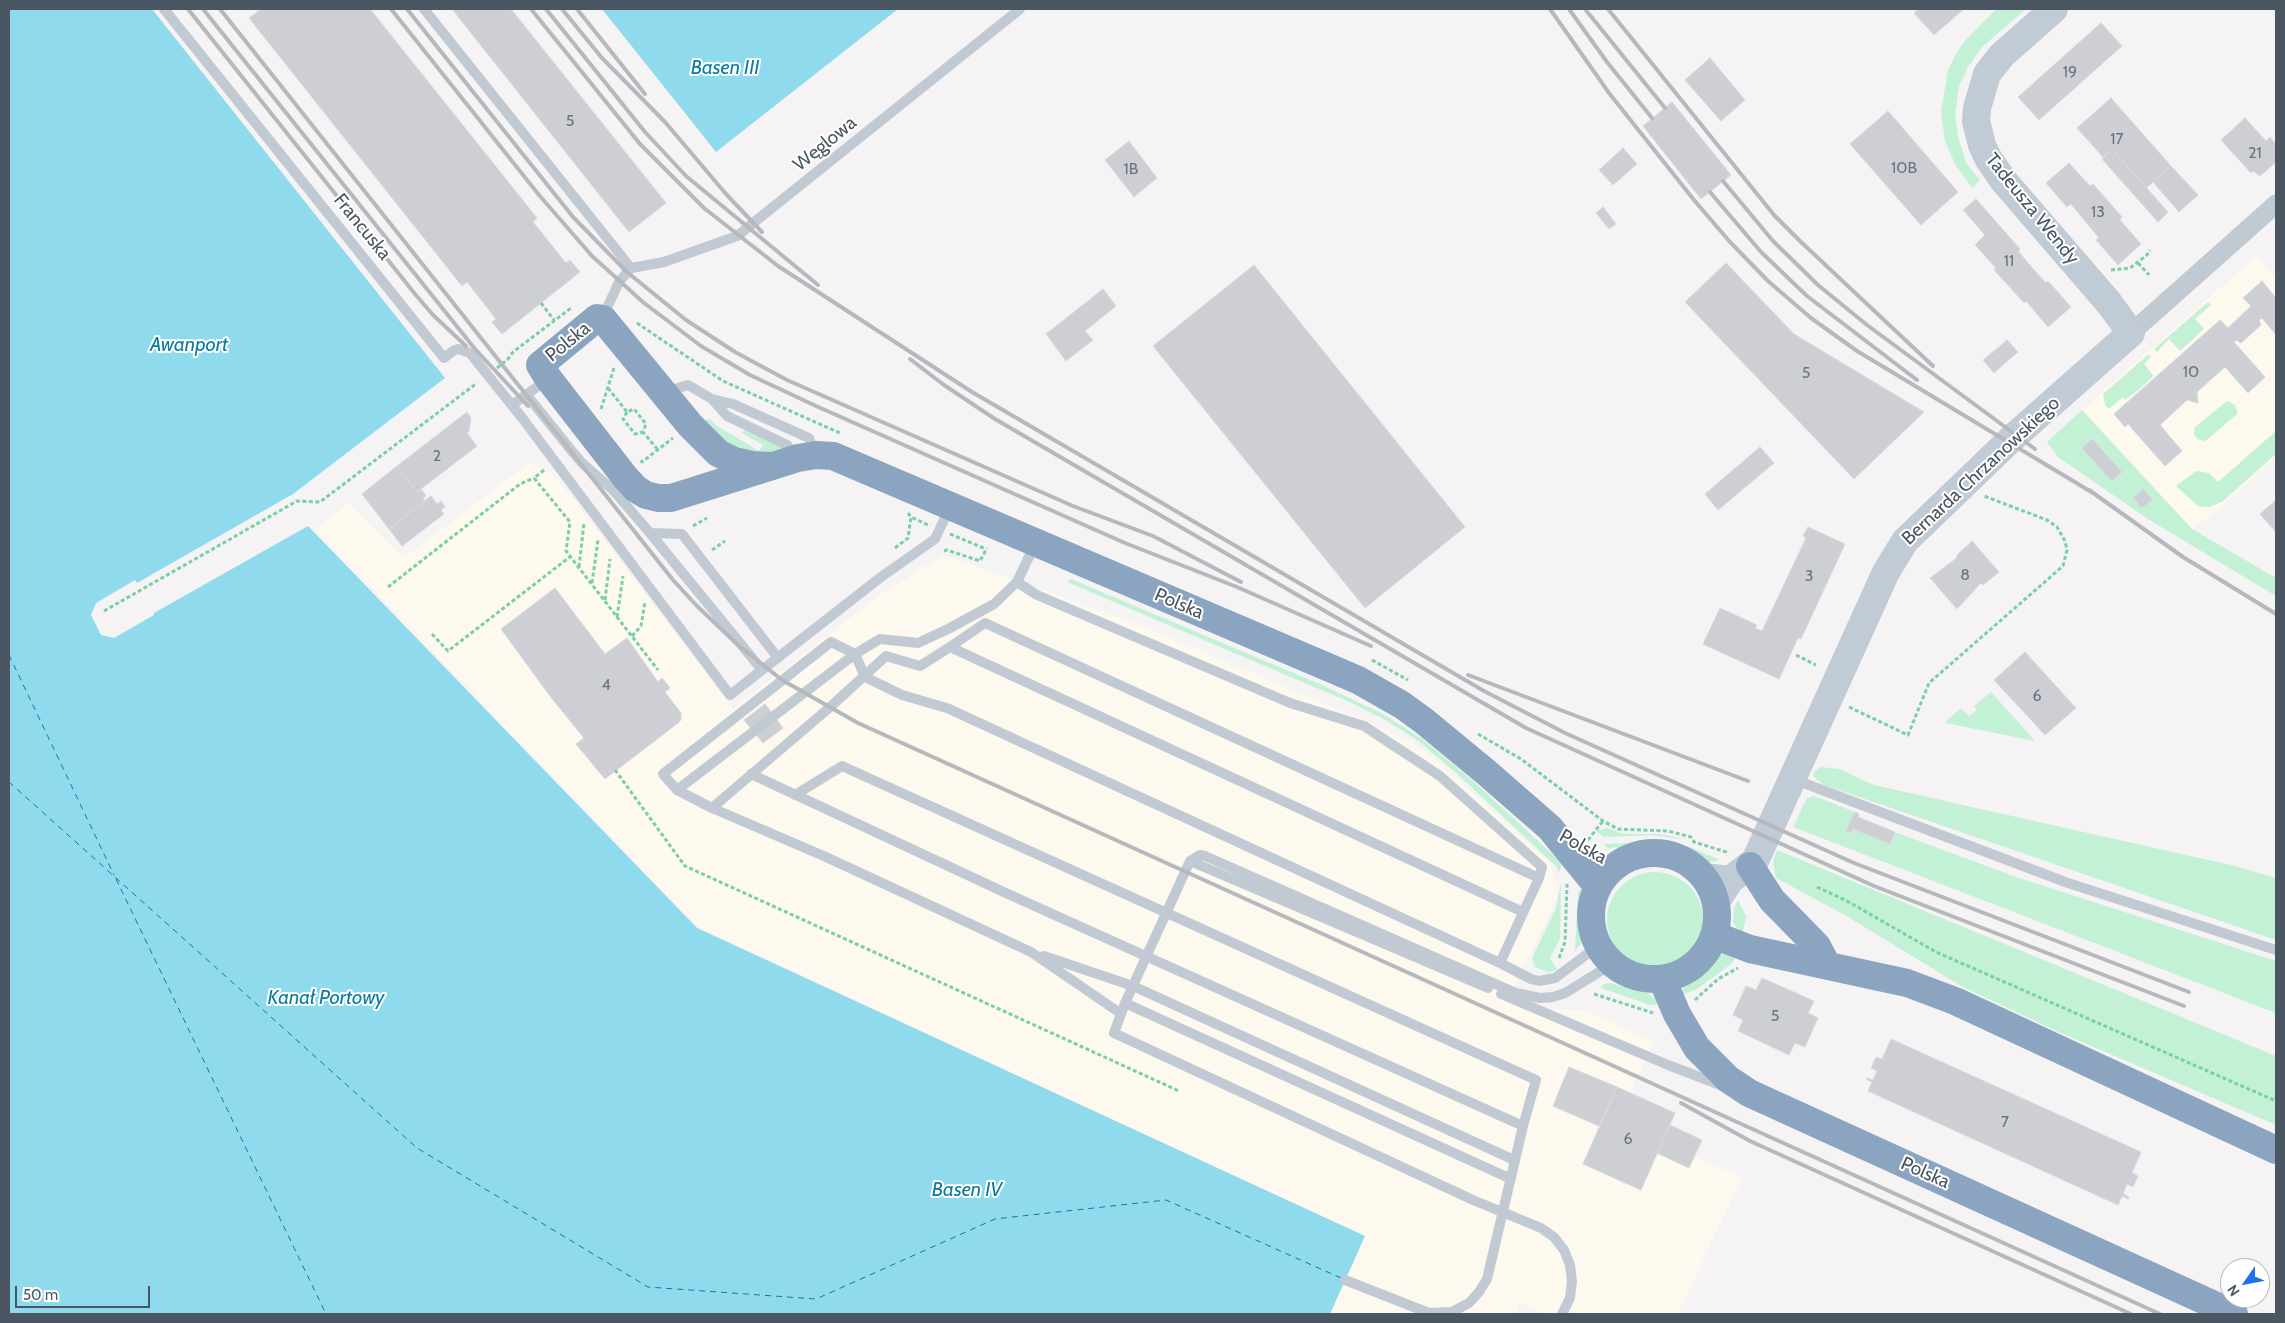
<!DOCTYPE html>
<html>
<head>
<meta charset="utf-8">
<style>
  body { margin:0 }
  #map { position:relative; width:2285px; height:1323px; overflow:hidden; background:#f5f3f3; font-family:Cabin,sans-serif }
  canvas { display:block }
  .frame { position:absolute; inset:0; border:10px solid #4a5661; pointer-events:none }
  .north { position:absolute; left:2220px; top:1258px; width:50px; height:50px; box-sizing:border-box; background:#fff; border:1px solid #b7bbc0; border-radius:50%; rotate:237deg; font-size:14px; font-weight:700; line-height:20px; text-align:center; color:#4a5661 }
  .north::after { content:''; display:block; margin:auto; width:18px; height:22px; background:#1a73e8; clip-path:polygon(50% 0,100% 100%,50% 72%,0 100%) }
  .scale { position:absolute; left:15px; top:1286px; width:135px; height:22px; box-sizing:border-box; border:2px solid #4a5661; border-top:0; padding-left:6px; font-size:15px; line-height:18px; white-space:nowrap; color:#4a5661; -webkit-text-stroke:4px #fff; paint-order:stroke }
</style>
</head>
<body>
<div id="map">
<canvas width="2285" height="1323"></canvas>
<div class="frame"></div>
<div class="north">N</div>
<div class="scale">50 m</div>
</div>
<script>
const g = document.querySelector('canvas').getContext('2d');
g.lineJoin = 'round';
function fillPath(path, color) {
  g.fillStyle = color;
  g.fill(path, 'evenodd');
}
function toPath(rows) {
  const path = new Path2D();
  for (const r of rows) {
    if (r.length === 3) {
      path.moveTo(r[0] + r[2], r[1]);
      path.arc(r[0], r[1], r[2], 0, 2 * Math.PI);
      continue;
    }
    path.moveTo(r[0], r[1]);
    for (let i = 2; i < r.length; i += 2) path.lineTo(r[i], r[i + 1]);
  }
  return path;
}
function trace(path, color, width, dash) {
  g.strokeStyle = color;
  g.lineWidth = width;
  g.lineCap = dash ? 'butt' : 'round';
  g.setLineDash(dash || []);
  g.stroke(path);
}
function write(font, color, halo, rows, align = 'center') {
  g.font = font + ' Cabin,sans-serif';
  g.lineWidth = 4;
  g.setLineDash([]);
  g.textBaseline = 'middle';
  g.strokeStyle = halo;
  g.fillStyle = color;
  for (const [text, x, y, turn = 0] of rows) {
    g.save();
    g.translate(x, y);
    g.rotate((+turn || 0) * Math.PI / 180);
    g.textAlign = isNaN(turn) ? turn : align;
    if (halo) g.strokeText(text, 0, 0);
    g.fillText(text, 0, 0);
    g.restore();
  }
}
fillPath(toPath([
  [2256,256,2276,279,2276,457,2218,510,2192,529,2082,410],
  [530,462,555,476,733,709,880,595,943,555,1148,628,1412,742,1447,770,1551,864,1558,895,1509,997,1543,1010,1585,1010,1654,1042,1630,1093,1675,1113,1670,1125,1695,1156,1742,1177,1678,1314,1544,1314,1520,1303,1515,1314,1330,1314,1365,1236,698,927,315,529,349,503,404,558]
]), '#fdf9ef');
fillPath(toPath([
  [1996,9,2026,9,1982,47,1968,67,1959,86,1955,114,1958,136,1966,163,1980,180,1972,188,1955,164,1945,141,1941,112,1948,70,1955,56,1963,43],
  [2208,302,2211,305,2195,319,2204,329,2180,351,2169,339,2157,352,2154,349],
  [2149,354,2151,357,2144,364,2153,375,2152,378,2136,392,2125,400,2123,397,2109,409,2105,405,2103,394],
  [2227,401,2235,405,2238,413,2208,439,2204,441,2197,439,2194,434,2195,427],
  [2082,410,2192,529,2276,578,2276,596,2148,519,2058,457,2047,442],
  [710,419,717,426,759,451,763,445,742,433,744,430,783,448,783,451,764,456,739,454,702,421],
  [2276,431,2276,454,2223,501,2210,507,2198,506,2176,486,2196,471,2209,473,2218,482],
  [1071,579,1322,685,1383,714,1422,739,1473,781,1562,863,1559,873,1557,867,1454,771,1417,740,1387,721,1352,703,1067,582],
  [1991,692,2035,741,1946,723,1947,720,1961,708,1969,716,1977,710,1974,706],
  [1821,767,1839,769,1874,785,2235,866,2276,878,2276,940,1824,785,1813,776,1814,772],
  [1814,796,1855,812,1847,831,1851,833,1853,829,1890,844,1895,832,2016,877,2276,961,2276,1013,1793,827,1807,798],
  [1607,828,1623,834,1661,834,1689,840,1652,835,1604,837,1596,831],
  [1649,842,1687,846,1718,859,1718,861,1708,862,1681,850,1663,847,1646,845,1626,850,1615,847,1609,849,1605,846,1605,844],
  [1777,850,2276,1056,2276,1125,2061,1033,1963,987,1843,914,1776,878,1773,862],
  [1655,920,48],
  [1561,883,1560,939,1550,958,1557,970,1548,972,1535,967,1532,958,1556,908],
  [1578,890,1582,890,1583,896,1582,932,1581,944,1575,951],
  [1738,900,1746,916,1742,935,1733,922,1734,908],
  [1721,952,1737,955,1731,964,1697,989,1682,995,1683,987,1706,973],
  [1610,983,1647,993,1657,1000,1658,1004,1650,1005,1601,988,1604,984]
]), '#c3f1d5');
fillPath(toPath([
  [9,9,152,9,445,378,293,494,137,583,135,580,96,603,91,615,101,635,114,638,154,615,154,613,308,526,697,928,1365,1236,1330,1314,9,1314],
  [602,9,898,9,716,152]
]), '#90daee');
trace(toPath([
  [9,655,114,875],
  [9,782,417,1148,648,1287,816,1299,995,1219,1166,1200,1341,1278],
  [116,879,326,1314]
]), '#0c7c9b', 1, [6, 5]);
const building = toPath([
  [261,9,370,9,537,218,533,222,566,263,570,260,580,272,502,334,492,322,496,319,467,282,462,286,249,18,261,9],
  [452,9,511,9,666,203,629,232,452,9],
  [1919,9,1964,9,1934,35,1914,13,1919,9],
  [2101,23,2122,46,2039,120,2018,97,2101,23],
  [1710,58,1745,100,1721,121,1685,80,1710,58],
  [2111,98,2171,166,2146,188,2112,149,2103,157,2077,128,2111,98],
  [1672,102,1731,175,1701,199,1643,126,1672,102],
  [1888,111,1958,192,1921,225,1850,144,1888,111],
  [2245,118,2266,141,2270,137,2276,144,2276,162,2260,176,2253,171,2251,173,2221,140,2245,118],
  [1129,141,1157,178,1134,197,1105,160,1129,141],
  [1623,148,1637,164,1613,185,1599,170,1623,148],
  [2112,149,2168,212,2158,222,2102,159,2112,149],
  [2069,163,2090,186,2093,184,2122,217,2120,220,2141,244,2118,265,2096,240,2099,238,2071,204,2067,207,2046,183,2069,163],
  [2171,166,2198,195,2179,212,2153,182,2171,166],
  [1976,199,2020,249,2018,251,2034,270,2046,283,2048,281,2071,307,2048,327,2026,301,2024,303,2007,284,1994,270,1996,268,1975,245,1985,235,1963,210,1976,199],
  [1603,207,1616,224,1609,229,1596,213,1603,207],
  [1726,263,1794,334,1924,412,1854,479,1685,302,1726,263],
  [1254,265,1465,527,1365,608,1153,346,1254,265],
  [2262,281,2276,298,2276,335,2262,318,2259,320,2261,325,2241,343,2236,340,2234,342,2265,377,2248,393,2225,367,2197,392,2198,403,2187,400,2160,425,2182,451,2165,466,2128,424,2125,427,2114,414,2220,320,2228,328,2251,306,2243,298,2262,281],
  [1103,289,1116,306,1085,331,1093,340,1066,361,1046,334,1103,289],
  [2007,340,2018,352,2005,363,1994,351,2007,340],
  [1994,351,2005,363,1994,373,1983,360,1994,351],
  [467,412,471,418,469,431,467,433,477,446,417,492,397,466,467,412],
  [2092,439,2122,472,2112,481,2082,448,2092,439],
  [1760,447,1774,463,1718,510,1705,494,1760,447],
  [397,466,417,492,421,489,426,496,423,498,425,501,389,529,362,494,397,466],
  [2143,489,2152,499,2142,508,2133,498,2143,489],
  [431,496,437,504,441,501,445,507,441,510,444,514,402,546,389,529,431,496],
  [2276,500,2276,530,2275,531,2260,514,2276,500],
  [1808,527,1845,544,1801,639,1798,638,1779,679,1703,644,1720,608,1757,625,1755,628,1762,631,1806,538,1803,536,1808,527],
  [1972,541,1999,572,1983,585,1981,583,1957,609,1930,578,1958,557,1956,556,1972,541],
  [555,588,605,654,627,638,658,682,662,678,670,688,665,692,681,713,681,720,678,723,605,779,576,744,584,738,550,696,501,629,555,588],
  [2025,652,2076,708,2045,735,1994,680,2025,652],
  [765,704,783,728,763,743,744,720,765,704],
  [1855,812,1859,814,1858,817,1895,832,1890,844,1853,829,1851,833,1846,831,1855,812],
  [1762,978,1814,1001,1808,1013,1818,1018,1805,1047,1795,1043,1789,1055,1738,1031,1743,1020,1733,1015,1746,986,1756,990,1762,978],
  [1891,1039,2141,1152,2132,1173,2138,1176,2133,1187,2127,1184,2123,1194,2129,1197,2128,1199,2122,1196,2118,1205,1868,1091,1872,1082,1866,1079,1867,1078,1873,1080,1877,1071,1871,1068,1876,1057,1882,1059,1891,1039],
  [1569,1067,1617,1087,1599,1126,1553,1106,1569,1067],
  [1617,1087,1675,1113,1641,1190,1583,1164,1617,1087],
  [1670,1125,1702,1140,1689,1168,1657,1153,1670,1125]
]);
fillPath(building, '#cdcfd5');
trace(building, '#d7d9de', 1);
trace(toPath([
  [2138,263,2149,275],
  [2111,270,2130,268,2147,255,2150,250],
  [541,303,554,320],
  [637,323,723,381,842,434],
  [497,368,508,359,513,352,571,308],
  [608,388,627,412,634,409,646,424,643,432,658,450],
  [601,409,614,368],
  [627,412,623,419,635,434,643,432],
  [641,460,642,462,673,438],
  [544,470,534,478,570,522,566,551,658,670],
  [908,513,911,517,928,525],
  [693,526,707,518],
  [950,534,986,549],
  [895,548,908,538,911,517],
  [712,550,725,541],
  [944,551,947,550,980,561,987,548],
  [579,567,584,523],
  [592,583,598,540],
  [388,587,520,484,534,478],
  [605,600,610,559],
  [104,611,297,501,320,502,477,383],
  [617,617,623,576],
  [432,634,448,651,571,556],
  [632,636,641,626,645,602],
  [1796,655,1816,665],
  [1372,660,1408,680],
  [1849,707,1908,735,1929,683,2063,566,2067,550,2065,541,2057,527,2047,520,1984,496],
  [1478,734,1521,759,1603,821,1618,829,1668,831,1691,837,1694,842,1726,852,1728,855],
  [615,770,685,866,1179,1091],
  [1588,840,1603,821],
  [1817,887,1847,901,1936,952,2276,1101],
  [1559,958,1565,942,1567,884],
  [1594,994,1653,1013],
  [1695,1000,1718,979,1738,968]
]), '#7ad0a6', 3, [4, 2.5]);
trace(toPath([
  [164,9,444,358,453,351,458,349,470,353,523,419,730,695,881,577,935,539,950,507],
  [424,9,631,268],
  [631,268,664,262,737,236,1020,9],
  [599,316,607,308,619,282,631,268],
  [665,392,688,385,712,399,733,404,809,438,815,454],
  [526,394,571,450,582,463,613,490,650,533,762,670],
  [712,399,727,416,787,445,796,456],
  [512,405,548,379],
  [650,533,682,534,778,658],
  [1017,582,1037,595,1290,703,1364,726,1440,776,1542,867,1539,878,1500,963],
  [950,647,985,623,1539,878],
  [751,774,1008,894,1523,1126,1487,1279,1479,1292,1469,1303,1452,1312,1429,1313,1345,1280],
  [1793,779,2068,883,2276,950],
  [677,790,663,774,831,642,855,654,865,677,902,695,947,708,1500,963,1531,979,1539,981,1555,978,1598,946],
  [795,795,842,766,1536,1080,1523,1126],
  [712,808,677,790,855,654,880,639,918,643,948,629,994,604,1017,582,1035,544],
  [1190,861,1488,988],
  [1044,956,1133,986,1514,1160],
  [1501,994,1668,1065,1723,1086],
  [1125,1003,1511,1179],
  [1120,1013,1031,952,826,857,712,808,829,708,886,656,920,666,950,647,1523,912],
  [1562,1314,1570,1298,1572,1281,1570,1265,1564,1250,1554,1237,1541,1228,1473,1200,1114,1033,1125,1003,1190,861,1200,855,1205,856,1516,993,1540,998,1553,997,1565,993,1612,964]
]), '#c1cad2', 10);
trace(toPath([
  [2131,333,2276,204]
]), '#c1cad2', 19);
trace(toPath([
  [1704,877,1730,880],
  [1716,902,1730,880,1755,861,1886,572,1905,541,2009,441,2131,333,2109,303,2003,180,1988,158,1982,145,1976,121,1977,108,1987,74,2002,55,2054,9]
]), '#c1cbd6', 28);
trace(toPath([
  [772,466,752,465,734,461,718,453,690,425,603,319,597,318,540,365,548,378,625,477,636,489,646,495,658,498,671,498,798,458,816,455,833,456,1358,680,1402,705,1424,721,1487,773,1550,828,1598,887],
  [1654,916,63],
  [1750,866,1772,900,1817,946,1827,965],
  [1714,935,1750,949,1907,983,1955,1001,2276,1150],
  [1662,979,1677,1014,1697,1048,1728,1079,1749,1093,2234,1314]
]), '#8ba5c1', 28);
trace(toPath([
  [188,9,415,294,433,315,466,346],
  [203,9,475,349,528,406],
  [220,9,673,580,697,606,738,645,782,680,858,723,2160,1314],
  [391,9,539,195,592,256,644,303,701,346,750,375,816,406,1125,543,1237,587,1371,646],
  [407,9,573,217,627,272,686,320,735,352,787,380,1073,506,1153,536,1241,582],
  [531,9,640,144,704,208,778,266,972,392,1484,691,1565,733,1854,863,2189,992],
  [546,9,645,132,686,176,818,285],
  [562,9,602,58,665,122,726,194,762,232],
  [577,9,645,94],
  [1550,9,1609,93,1694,200,1730,242,1768,281,1811,318,1857,351,2093,493],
  [1569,9,1607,62,1652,118],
  [1585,9,1665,108],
  [1608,9,1774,215,1801,242,1933,366],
  [1723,181,1773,241,1818,285,1867,325,2035,449],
  [1710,192,1761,252,1807,296,1917,380],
  [910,359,944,385,995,419,1526,728,1874,886,2184,1006],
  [2089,490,2183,557,2276,614],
  [1468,675,1748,781],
  [1681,1103,1750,1141,2131,1314]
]), '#b5b8bd', 4);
write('16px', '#6b747e', null, [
  ["19",2070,72],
  ["5",570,121],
  ["17",2117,139],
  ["21",2255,153],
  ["10B",1904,168],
  ["1B",1131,169],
  ["13",2098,212],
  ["11",2009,261],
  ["10",2191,372],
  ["5",1806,373],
  ["2",437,456],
  ["8",1965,575],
  ["3",1809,576],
  ["4",606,685],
  ["6",2037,696],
  ["5",1775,1016],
  ["7",2005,1122],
  ["6",1628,1139]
]);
write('19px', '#4a5661', '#fff', [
  ["Węglowa",825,144,-39],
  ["Tadeusza Wendy",2032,209,51],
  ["Francuska",362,227,51],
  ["Polska",568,342,-39],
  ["Bernarda Chrzanowskiego",1981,471,-43],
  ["Polska",1179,604,23],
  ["Polska",1583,847,29],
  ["Polska",1925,1173,24]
]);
write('italic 20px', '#0c7c9b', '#fff', [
  ["Basen III",725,68],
  ["Awanport",189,345],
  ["Kanał Portowy",326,998],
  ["Basen IV",967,1190]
]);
</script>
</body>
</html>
